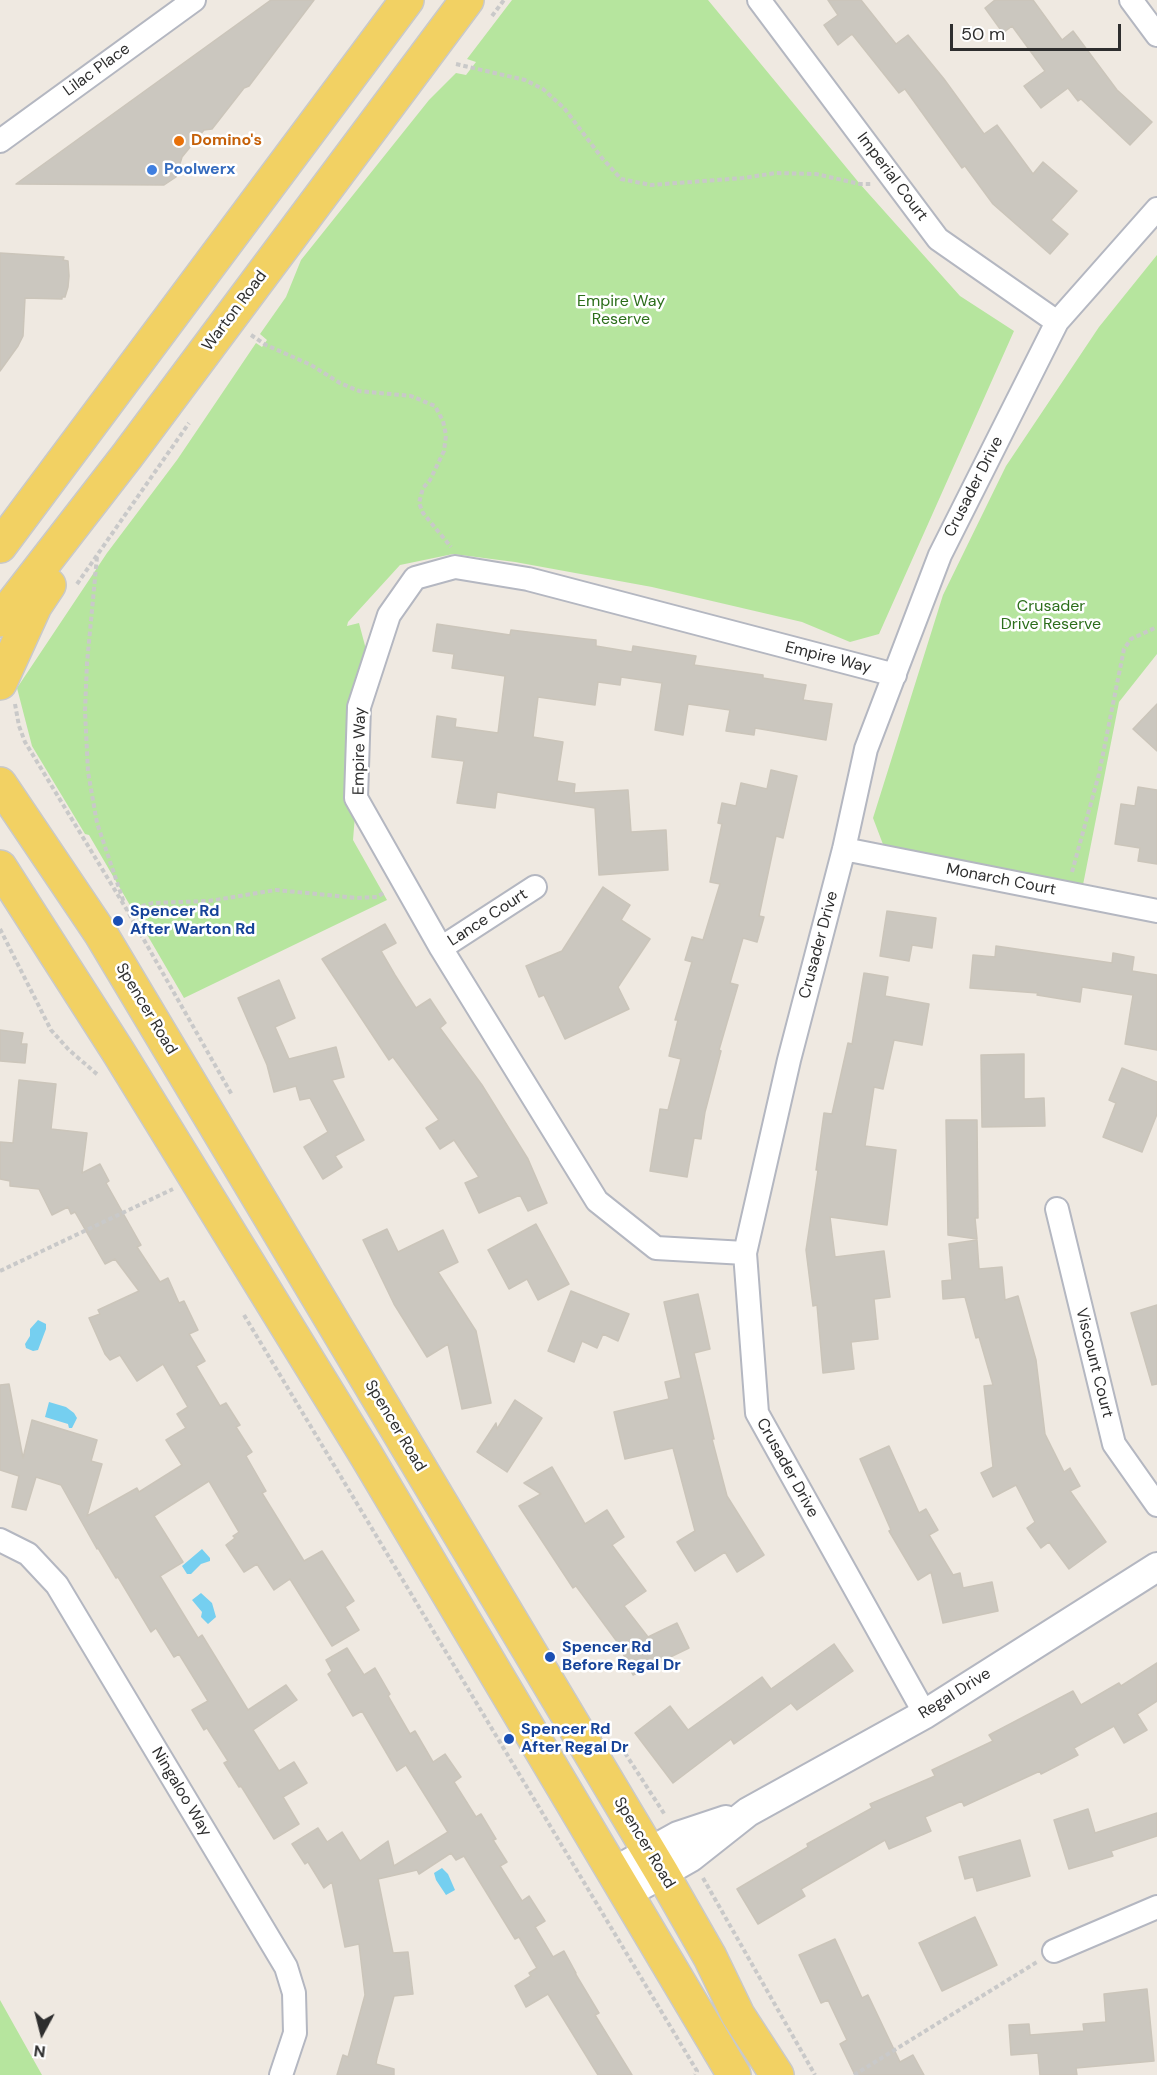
<!DOCTYPE html>
<style>
body{margin:0}
#map{position:relative;width:1157px;height:2075px;overflow:hidden;background:#efe9e1;font-family:"DM Sans",sans-serif}
canvas{display:block}
.north{position:absolute;left:12px;top:2003px;width:60px;height:60px;-webkit-text-stroke:4px #fff;paint-order:stroke;rotate:187deg;font-size:16px;font-weight:700;line-height:24px;text-align:center;color:#2e2e2e}
.north::after{content:'';display:block;margin:auto;width:21px;height:27px;background:#2e2e2e;clip-path:polygon(50% 0,100% 100%,50% 72%,0 100%)}
.scale{position:absolute;left:950px;top:24px;width:171px;height:27px;box-sizing:border-box;border:3px solid #2e2e2e;border-top:0;padding-left:8px;font-size:18px;line-height:21px;white-space:nowrap;color:#2e2e2e;-webkit-text-stroke:4px #fff;paint-order:stroke}
</style>
<div id="map">
<canvas width="1157" height="2075"></canvas>
<div class="north">N</div>
<div class="scale">50 m</div>
</div>
<script>
const ctx = document.querySelector('canvas').getContext('2d');
ctx.lineJoin = 'round';
function fillPath(path, color) { ctx.fillStyle = color; ctx.fill(path, 'evenodd'); }
const poly = rows => new Path2D(rows.map(r => 'M' + r).join(''));
function trace(path, color, width, dash) { ctx.strokeStyle = color; ctx.lineWidth = width; ctx.lineCap = dash ? 'butt' : 'round'; ctx.setLineDash(dash || []); ctx.stroke(path); }
function write(font, color, halo, rows, align = 'center') {
  ctx.font = font + ' "DM Sans",sans-serif'; ctx.lineWidth = 5; ctx.setLineDash([]); ctx.textBaseline = 'middle'; ctx.strokeStyle = halo; ctx.fillStyle = color; for (const [text, x, y, turn = 0] of rows) {
    ctx.save(); ctx.translate(x, y); ctx.rotate((+turn || 0) * Math.PI / 180); ctx.textAlign = isNaN(turn) ? turn : align; if (halo) ctx.strokeText(text, 0, 0); ctx.fillText(text, 0, 0); ctx.restore();
  }
}
fillPath(poly([
 [512,0,708,0,860,184,960,296,1014,331,879,634,850,642,802,622,652,587,515,562,453,554,400,565,348,622,347,626,359,623,368,657,353,840,387,900,184,998,89,835,85,834,32,746,17,688,107,553,177,460,256,343,262,347,267,340,260,334,286,297,301,260,429,100,456,73,466,75,476,62,467,59],
 [1157,255,1157,654,1119,702,1081,895,884,847,873,818,943,595,1006,466,1099,327],
 [0,2000,42,2075,0,2075]
]), '#b6e59e');
fillPath(poly([
 [38,1320,46,1324,46,1329,38,1350,33,1351,26,1348,25,1344,30,1336,30,1329],
 [49,1402,66,1407,74,1413,77,1418,72,1428,69,1428,68,1424,45,1417],
 [202,1549,210,1558,210,1561,201,1564,191,1574,187,1574,182,1566],
 [201,1593,212,1603,216,1617,208,1624,201,1617,202,1612,192,1600],
 [442,1868,448,1874,455,1890,446,1895,436,1880,434,1873]
]), '#75cff0');
const building = poly([
 [271,0,314,0,249,86,244,88,212,129,204,130,182,157,176,177,164,185,16,184,271,0],
 [828,0,861,0,896,44,908,35,944,79,984,134,997,125,1033,174,1043,162,1077,191,1051,220,1068,234,1050,254,993,204,965,166,962,168,905,89,899,93,852,34,838,45,824,25,838,15,828,0],
 [995,0,1033,0,1062,40,1073,31,1117,90,1152,122,1130,145,1081,99,1078,101,1068,88,1041,108,1024,86,1045,71,1012,26,1003,33,985,8,995,0],
 [0,253,64,257,63,260,68,261,69,276,68,287,65,297,62,297,62,299,25,298,23,336,18,346,0,371,0,253],
 [437,624,510,635,511,630,586,639,596,640,596,646,632,652,633,646,696,656,694,665,763,675,763,678,806,685,803,700,832,704,826,740,755,728,754,735,726,731,730,710,688,704,683,735,655,730,662,683,621,677,620,685,598,682,595,705,538,697,533,737,563,742,557,781,575,784,574,793,628,790,631,832,666,830,668,870,599,875,595,808,497,792,495,808,457,803,464,761,432,757,437,716,456,719,455,727,498,733,505,676,452,668,454,654,433,651,437,624],
 [1157,704,1157,751,1133,729,1157,704],
 [771,770,797,776,783,838,776,836,759,916,764,917,757,942,743,938,730,983,738,985,719,1050,721,1051,705,1112,701,1139,694,1138,687,1177,650,1171,660,1109,668,1110,681,1059,669,1056,678,1020,675,1020,692,962,685,960,692,937,703,940,720,884,710,882,722,824,718,823,722,803,736,806,741,783,767,789,771,770],
 [1138,787,1157,790,1157,864,1138,861,1140,848,1115,844,1121,804,1135,806,1138,787],
 [603,887,630,905,621,920,650,939,618,987,629,1009,565,1039,544,995,539,997,526,966,562,951,603,887],
 [887,911,936,918,932,948,912,945,909,961,880,956,887,911],
 [385,924,396,943,381,951,395,975,416,1008,430,999,446,1023,440,1028,482,1085,528,1159,547,1203,528,1211,520,1195,479,1213,465,1183,479,1177,454,1140,440,1149,426,1128,439,1120,393,1057,389,1060,322,959,385,924],
 [996,946,1112,963,1113,953,1134,957,1132,971,1157,975,1157,1050,1125,1044,1133,995,1082,987,1080,1002,1037,995,1038,993,970,988,973,955,995,957,996,946],
 [864,973,888,977,885,996,929,1004,922,1045,894,1040,883,1089,874,1087,865,1146,896,1150,887,1225,830,1217,835,1257,884,1251,890,1297,874,1299,878,1339,851,1342,854,1369,823,1373,817,1305,813,1306,806,1250,818,1170,816,1170,824,1113,832,1114,848,1043,852,1044,864,973],
 [279,980,295,1018,275,1027,289,1059,336,1047,344,1077,332,1080,364,1140,335,1156,342,1167,323,1179,304,1147,328,1132,310,1098,300,1100,296,1086,274,1092,267,1065,238,998,279,980],
 [0,1030,23,1033,21,1044,27,1044,25,1063,0,1061,0,1030],
 [1024,1054,1024,1099,1044,1098,1045,1126,982,1127,981,1055,1024,1054],
 [1122,1068,1157,1082,1157,1114,1142,1152,1103,1137,1116,1103,1109,1100,1122,1068],
 [19,1080,56,1084,51,1129,87,1133,82,1173,100,1164,109,1181,106,1183,141,1245,137,1247,160,1282,168,1278,179,1303,184,1301,198,1330,189,1334,205,1361,196,1366,220,1406,226,1403,240,1425,236,1427,252,1452,246,1456,266,1491,262,1493,304,1561,322,1551,354,1601,345,1607,359,1630,332,1646,290,1579,274,1590,257,1564,244,1572,226,1545,235,1538,233,1536,239,1532,209,1481,154,1516,183,1562,160,1576,198,1638,202,1635,248,1710,286,1685,297,1700,253,1730,279,1771,294,1762,307,1783,283,1797,299,1824,274,1839,241,1786,239,1787,224,1763,228,1761,207,1728,204,1730,192,1710,208,1701,179,1654,174,1657,156,1628,151,1632,118,1577,116,1578,98,1548,97,1549,61,1485,36,1477,26,1510,12,1507,19,1476,0,1470,0,1385,9,1384,23,1458,32,1420,97,1440,91,1461,102,1464,87,1516,137,1488,139,1492,182,1465,166,1440,186,1428,177,1414,188,1407,163,1364,137,1381,120,1355,110,1360,105,1354,89,1318,100,1314,98,1310,139,1291,115,1259,105,1264,75,1212,71,1214,68,1207,52,1215,39,1189,10,1186,10,1181,0,1179,0,1142,13,1143,19,1080],
 [946,1120,977,1120,978,1218,975,1218,977,1239,948,1235,946,1120],
 [536,1224,569,1284,538,1300,527,1279,509,1289,488,1250,536,1224],
 [387,1229,398,1252,443,1230,458,1262,438,1272,476,1331,491,1403,462,1409,448,1344,427,1357,394,1304,363,1240,387,1229],
 [977,1240,979,1269,1002,1267,1005,1300,1018,1296,1036,1360,1045,1434,1064,1472,1070,1468,1080,1486,1070,1491,1106,1542,1069,1569,1049,1542,1041,1548,1027,1528,1035,1522,1016,1485,993,1497,981,1473,993,1467,984,1386,993,1385,979,1337,976,1338,965,1297,943,1299,942,1281,952,1280,949,1244,977,1240],
 [571,1291,629,1314,618,1341,603,1334,597,1348,582,1341,574,1362,548,1351,571,1291],
 [698,1294,710,1349,694,1353,714,1439,712,1439,727,1496,764,1555,737,1572,725,1552,695,1571,677,1542,695,1531,673,1448,625,1459,614,1412,669,1399,665,1382,681,1378,664,1302,698,1294],
 [1157,1305,1157,1384,1152,1385,1131,1313,1157,1305],
 [515,1400,542,1418,507,1472,477,1452,496,1423,497,1429,515,1400],
 [889,1446,919,1513,926,1509,938,1530,929,1535,953,1575,960,1573,963,1588,992,1582,998,1611,943,1623,931,1572,918,1580,889,1531,891,1530,860,1459,889,1446],
 [552,1467,585,1524,607,1510,624,1537,612,1545,646,1591,624,1606,648,1637,677,1623,689,1648,633,1675,618,1643,576,1586,573,1588,519,1506,541,1494,524,1483,552,1467],
 [834,1644,853,1671,797,1710,791,1703,734,1744,731,1739,673,1783,635,1733,670,1706,688,1730,762,1677,771,1689,834,1644],
 [347,1648,364,1675,375,1668,390,1694,388,1696,410,1734,415,1731,433,1762,445,1754,461,1777,454,1782,476,1817,481,1814,496,1839,493,1840,507,1862,500,1866,522,1901,529,1896,545,1921,535,1927,553,1957,564,1951,576,1973,575,1973,599,2013,595,2015,632,2075,598,2075,548,1994,526,2007,515,1986,531,1976,529,1973,537,1968,519,1937,515,1939,464,1856,456,1860,451,1853,419,1874,417,1870,378,1879,393,1953,408,1952,413,1994,394,1996,377,2058,376,2064,394,2069,394,2075,337,2075,343,2055,348,2057,365,1995,359,1944,345,1947,332,1882,324,1888,308,1862,305,1864,292,1844,318,1828,327,1842,342,1832,360,1861,388,1841,394,1866,448,1832,406,1765,397,1771,362,1711,353,1716,328,1674,332,1671,326,1660,347,1648],
 [1157,1663,1157,1701,1137,1714,1147,1730,1124,1743,1114,1726,1074,1748,1078,1755,1041,1774,1040,1771,964,1806,962,1801,925,1817,931,1831,889,1849,885,1840,801,1889,805,1896,758,1924,737,1889,808,1847,807,1844,872,1808,870,1804,935,1776,932,1770,993,1741,989,1735,1073,1691,1081,1705,1119,1683,1121,1686,1157,1663],
 [1088,1809,1095,1833,1157,1813,1157,1836,1111,1851,1113,1856,1069,1869,1054,1820,1088,1809],
 [1020,1840,1030,1876,977,1891,973,1877,965,1879,959,1857,1020,1840],
 [975,1917,997,1965,942,1991,919,1943,975,1917],
 [835,1939,862,1998,868,1995,900,2062,913,2055,924,2075,855,2075,840,2044,847,2040,828,2000,821,2003,799,1955,835,1939],
 [1147,1989,1154,2061,1076,2068,1077,2075,1040,2075,1038,2053,1011,2055,1009,2025,1029,2024,1030,2035,1084,2031,1083,2024,1106,2022,1104,1994,1147,1989]
]);
fillPath(building, '#cbc7bf');
trace(building, '#cbc5ba', 1.5);
const minor = poly([
 [759,0,938,239,1057,322],
 [1131,0,1157,35],
 [0,141,194,0],
 [844,849,1157,911],
 [441,948,535,887],
 [1057,1209,1114,1444,1157,1505],
 [745,1253,656,1248,597,1201,441,948,356,798,359,707,389,615,415,578,455,567,528,579,895,675],
 [0,1540,28,1554,57,1585,286,1967,294,1993,295,2033,281,2075],
 [925,1714,757,1413,745,1253,789,1060,844,849,866,749,940,555,1057,322,1157,209],
 [1054,1951,1157,1907]
]);
const tertiary = poly([
 [613,1872,678,1836,726,1820],
 [626,1894,691,1857,748,1812,925,1714,1157,1567]
]);
const primary = poly([
 [0,546,407,0],
 [0,620,127,456,467,0],
 [0,683,35,606,49,585],
 [0,784,101,934,662,1873,710,1957,738,2015,777,2075],
 [0,867,119,1053,366,1455,734,2075]
]);
trace(minor, '#b4b7c1', 26);
trace(tertiary, '#b4b7c1', 32);
trace(primary, '#c9c9c9', 36);
trace(poly([
 [492,16,504,0],
 [456,64,525,80,543,89,564,108,602,158,621,179,651,185,743,178,776,173,816,174,860,184,871,184],
 [251,335,266,345,311,365,340,383,359,391,411,396,435,406,443,421,446,435,444,451,430,480,423,488,419,503,423,513,451,547],
 [97,557,87,663,85,711,88,772,97,823,124,903],
 [77,584,189,423],
 [15,704,19,726,25,742,127,910,232,1095],
 [1072,872,1099,774,1124,649,1131,639,1157,627],
 [127,910,153,903,209,901,276,890,357,898,377,897,385,892],
 [0,929,51,1030,69,1050,98,1075],
 [0,1271,173,1189],
 [244,1315,697,2071,695,2075],
 [625,1753,665,1815],
 [703,1878,815,2075],
 [854,2075,1037,1962]
]), '#c9c9c9', 4, [4.5, 3]);
trace(minor, '#fff', 22);
trace(tertiary, '#fff', 28);
trace(primary, '#f2d163', 33);
for (const [x, y, r, color] of [
 [179,141,6,"#e8710a"],
 [152,170,6,"#3f7fe0"],
 [118,921,6,"#1a4fb4"],
 [550,1657,6,"#1a4fb4"],
 [509,1739,6,"#1a4fb4"]
]) { const dot = new Path2D(); dot.arc(x, y, r, 0, 2 * Math.PI); ctx.fillStyle = color; ctx.fill(dot); trace(dot, '#fff', 2); }
write('16px', '#2e2e2e', '#fff', [
 ["Lilac Place",97,70,-36],
 ["Imperial Court",892,177,53],
 ["Warton Road",235,311,-53],
 ["Crusader Drive",974,487,-63],
 ["Empire Way",828,658,14],
 ["Empire Way",360,751,-89],
 ["Monarch Court",1001,880,11],
 ["Lance Court",488,918,-33],
 ["Crusader Drive",819,945,-75],
 ["Spencer Road",146,1009,59],
 ["Viscount Court",1094,1363,76],
 ["Spencer Road",395,1426,59],
 ["Crusader Drive",787,1468,61],
 ["Regal Drive",955,1694,-32],
 ["Ningaloo Way",181,1792,59],
 ["Spencer Road",644,1843,59]
]);
write('bold 16px', '#c56008', '#fff', [
 ["Domino's",191,141]
], 'left');
write('bold 16px', '#366cbe', '#fff', [
 ["Poolwerx",164,170]
], 'left');
write('16px', '#2c6e1b', '#fff', [
 ["Empire Way",621,302],
 ["Reserve",621,320],
 ["Crusader",1051,607],
 ["Drive Reserve",1051,625]
]);
write('bold 16px', '#164399', '#fff', [
 ["Spencer Rd",130,912],
 ["After Warton Rd",130,930],
 ["Spencer Rd",562,1648],
 ["Before Regal Dr",562,1666],
 ["Spencer Rd",521,1730],
 ["After Regal Dr",521,1748]
], 'left');
</script>
